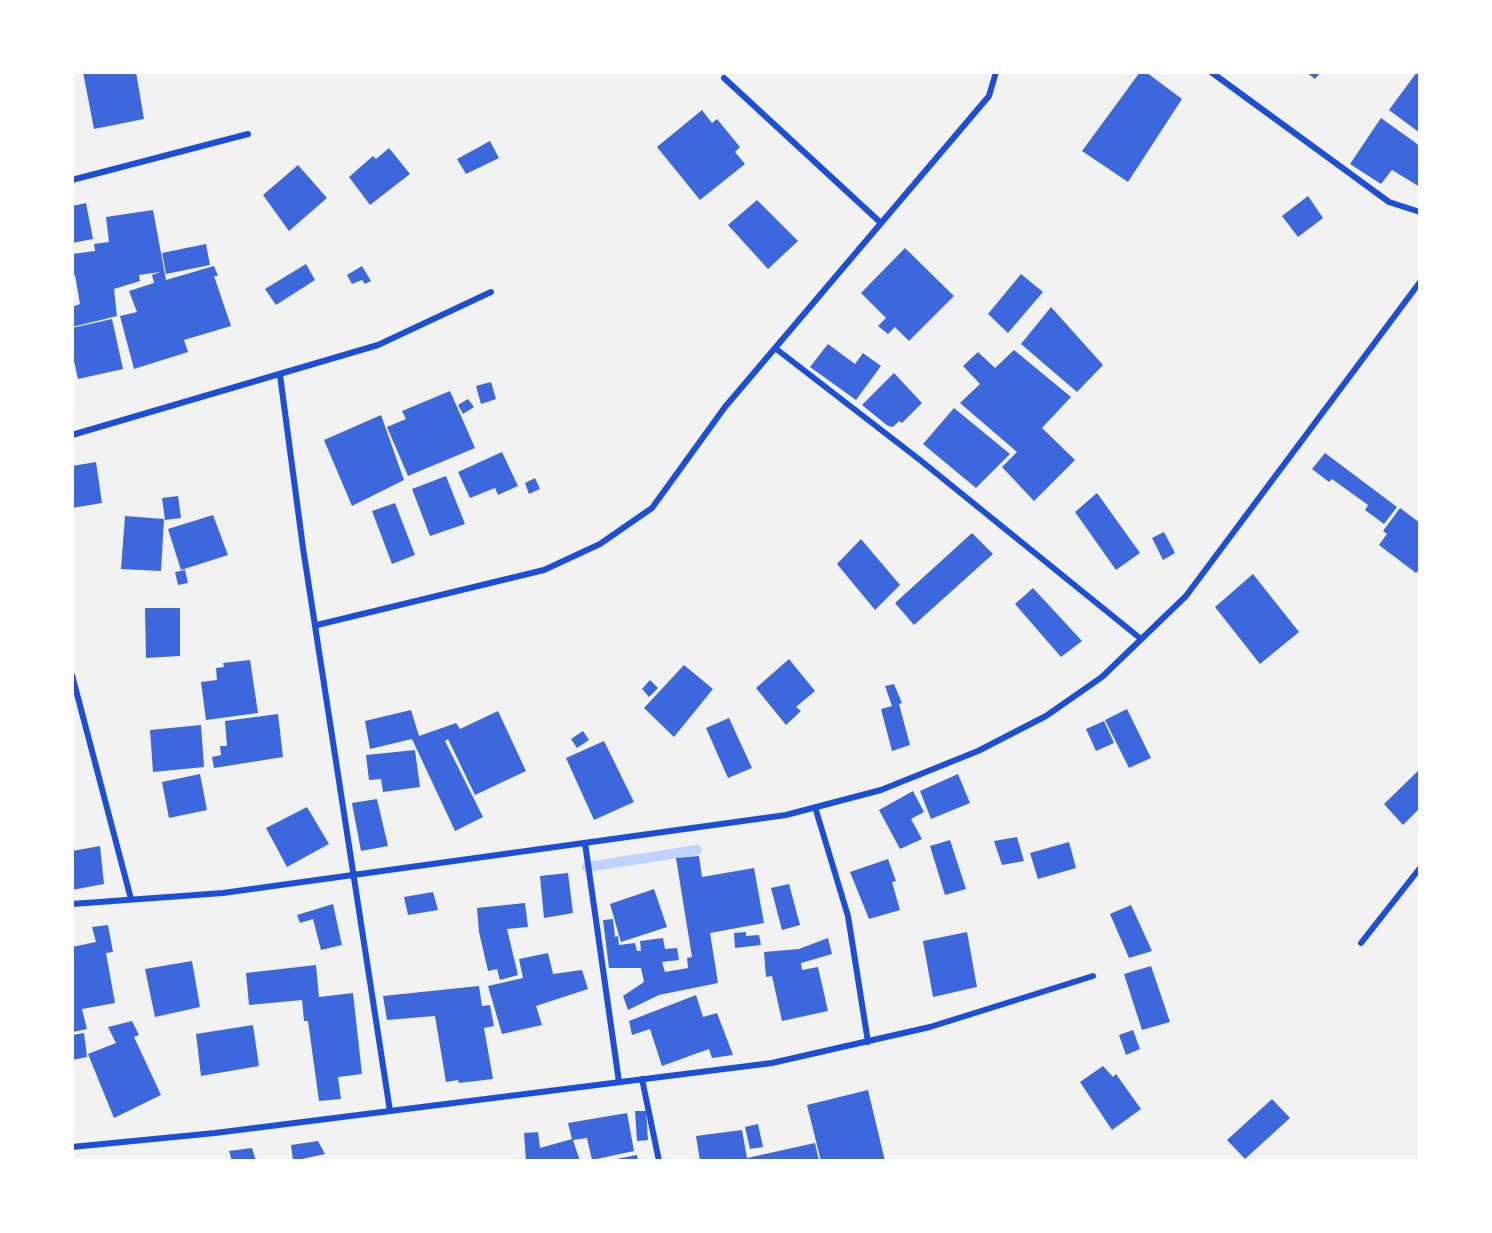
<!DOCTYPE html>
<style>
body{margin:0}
#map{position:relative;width:1492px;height:1233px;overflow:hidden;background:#f2f2f2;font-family:Georgia,serif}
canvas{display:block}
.frame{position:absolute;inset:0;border:74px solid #fff;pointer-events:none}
</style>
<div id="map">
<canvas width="1492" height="1233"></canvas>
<div class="frame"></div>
</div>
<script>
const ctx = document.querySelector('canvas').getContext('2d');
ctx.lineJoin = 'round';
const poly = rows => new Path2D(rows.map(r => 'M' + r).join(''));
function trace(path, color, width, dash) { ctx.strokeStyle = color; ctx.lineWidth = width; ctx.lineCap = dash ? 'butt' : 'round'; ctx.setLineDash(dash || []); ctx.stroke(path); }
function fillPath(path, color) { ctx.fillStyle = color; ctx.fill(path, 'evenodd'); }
trace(poly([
 [587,867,697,850]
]), '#bfd3fe', 10);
fillPath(poly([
 [83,72,136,72,144,119,94,129],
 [1140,72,1146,72,1182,99,1128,182,1082,151],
 [1306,72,1321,72,1315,79],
 [1417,72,1420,72,1420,133,1389,110],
 [702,110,712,123,717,119,740,147,735,152,745,164,700,200,657,147],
 [1381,118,1420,146,1420,187,1392,170,1381,184,1350,164],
 [490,141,499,158,466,174,457,159],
 [389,148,410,174,370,205,349,177,373,156,376,159],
 [298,165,327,198,289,231,263,195],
 [1308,196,1323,218,1298,237,1282,216],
 [757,200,798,241,768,269,728,225],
 [86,203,93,239,72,243,72,206],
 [153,210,166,280,214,266,218,276,214,276,231,326,184,340,188,352,134,369,120,316,137,312,129,291,154,283,152,275,160,272,139,275,140,281,114,289,117,316,72,327,72,307,80,304,75,275,72,276,72,254,95,251,94,244,109,242,106,217],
 [206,244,210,265,166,274,162,253],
 [905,248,954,296,909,341,895,327,888,334,878,326,886,318,861,293],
 [306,264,315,280,276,305,265,289],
 [362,266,371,281,365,284,362,280,352,284,347,275],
 [1021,274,1043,292,1008,333,988,314],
 [1051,307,1103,365,1077,392,1021,344],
 [112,319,123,369,78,379,72,352,72,328],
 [828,344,855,364,863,353,881,366,856,400,810,367],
 [1014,350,1071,397,1042,428,1075,460,1034,501,1002,467,1017,452,960,403,980,384,963,366,978,352,995,368],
 [894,373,922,403,902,423,899,421,893,427,888,426,862,405],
 [491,382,496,399,481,404,476,386],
 [450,391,475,448,408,476,387,427,406,419,402,411],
 [468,399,474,407,463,414,458,405],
 [954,408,1010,454,976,488,923,444],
 [381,415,404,480,352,506,324,440],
 [502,452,518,486,498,495,495,488,470,498,458,472],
 [1325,453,1397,507,1384,524,1365,510,1368,505,1332,479,1329,482,1312,469],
 [96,462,102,503,72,508,72,466],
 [446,476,465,524,430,536,412,489],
 [535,478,540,489,529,494,525,483],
 [1097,493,1140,553,1116,570,1075,512],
 [178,496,181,518,165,520,162,498],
 [395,503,415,555,392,564,372,511],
 [1400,508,1420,523,1420,569,1416,573,1379,545,1387,534,1383,531],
 [213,515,228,555,181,570,168,529],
 [125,516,164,519,161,571,121,569],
 [1164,532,1175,553,1163,560,1152,538],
 [972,533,993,554,914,625,895,603],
 [861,539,900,585,875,610,837,564],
 [185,570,188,583,178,585,175,572],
 [1253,574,1299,632,1260,664,1215,607],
 [1033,588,1082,641,1061,657,1015,604],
 [145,608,180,608,180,656,146,658],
 [789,659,815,691,796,707,801,711,786,725,756,688],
 [250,660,258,713,206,720,201,682,217,680,216,668,224,667,223,663],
 [684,665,713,689,674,737,644,708],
 [650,680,658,688,649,697,642,689],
 [894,684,902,703,899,704,910,745,892,751,881,709,892,706,885,686],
 [1127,709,1151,758,1129,768,1105,720],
 [411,710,419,736,456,723,460,729,498,711,526,771,475,795,448,739,445,741,483,817,455,831,412,739,370,749,365,721],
 [278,714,283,757,214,768,212,757,221,755,220,746,227,746,225,721],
 [729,718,752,768,728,778,706,728],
 [1104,721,1114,743,1096,751,1086,729],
 [201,725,204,767,153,772,150,730],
 [583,731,589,740,577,748,571,739],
 [604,741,634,802,594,820,566,758],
 [415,750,420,787,383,792,381,779,369,780,366,755],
 [1420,769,1420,808,1403,825,1384,804],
 [200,774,207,810,169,818,162,782],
 [958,774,970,803,931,819,920,791],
 [913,791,924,812,911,819,922,839,900,849,879,810],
 [377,799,388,846,361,851,352,803],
 [307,807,329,844,287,867,266,828],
 [1017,837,1024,861,1002,865,994,841],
 [950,840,966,889,945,895,930,846],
 [1069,842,1076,868,1038,879,1030,853],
 [100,846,104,884,72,890,72,851],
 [699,856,702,877,754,868,764,923,710,933,718,983,659,995,628,1010,623,996,644,982,641,968,609,968,603,920,613,919,615,937,618,936,619,945,635,943,637,951,641,951,640,941,663,938,665,949,677,948,679,960,662,962,665,972,688,968,687,958,692,957,676,858],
 [888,859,896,881,892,882,900,910,869,919,850,872],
 [568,873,573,913,544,918,540,876],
 [789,884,800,925,782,930,771,888],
 [654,889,667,927,621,942,610,904],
 [433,892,438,910,408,915,404,897],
 [525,903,528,927,507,929,518,975,500,980,497,969,488,971,479,932,477,908],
 [333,904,342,945,321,950,313,919,300,923,297,915],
 [1131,905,1152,951,1129,958,1110,914],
 [108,925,113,952,106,953,115,1003,82,1009,87,1029,73,1032,72,947,96,942,92,927],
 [746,932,746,936,759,935,761,945,735,948,734,933],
 [967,932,977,987,933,997,923,941],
 [828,938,832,954,801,963,802,970,818,967,828,1011,782,1021,772,976,766,977,764,952,799,949],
 [548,953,553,974,582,970,588,989,536,1006,542,1025,502,1034,488,986,523,978,519,959],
 [192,961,200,1007,155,1017,145,969],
 [316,965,319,997,353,993,362,1074,338,1077,341,1099,319,1101,308,1021,304,1021,302,1000,249,1005,246,973],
 [1151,966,1170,1022,1142,1030,1124,974],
 [479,986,482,1006,490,1005,494,1026,484,1028,493,1079,459,1083,458,1080,446,1082,435,1016,387,1020,383,996],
 [696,995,703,1017,717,1013,733,1055,712,1058,709,1049,662,1066,650,1029,632,1035,629,1021],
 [132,1021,139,1035,134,1037,161,1095,114,1118,88,1054,116,1043,108,1027],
 [253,1025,259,1066,201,1076,196,1034],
 [1133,1030,1140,1049,1126,1055,1119,1035],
 [84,1033,87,1057,72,1060,72,1035],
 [1103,1066,1113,1077,1116,1074,1141,1109,1112,1130,1080,1082],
 [868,1090,885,1161,821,1161,807,1105],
 [1272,1099,1290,1118,1245,1159,1227,1140],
 [635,1111,646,1111,648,1140,637,1141],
 [627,1113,634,1151,592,1160,587,1138,573,1140,580,1161,526,1161,524,1133,538,1132,540,1148,572,1139,568,1123],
 [758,1124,763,1147,750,1149,745,1127],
 [742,1130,747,1158,815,1143,819,1161,700,1161,696,1136],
 [318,1141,325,1154,293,1161,291,1145],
 [252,1148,256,1161,232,1161,229,1151],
 [637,1155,638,1161,611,1161,611,1160]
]), '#3d67dc');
trace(poly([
 [1211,72,1389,202,1420,212],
 [724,78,881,223],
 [72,180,248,134],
 [775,348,920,460,1141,639],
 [280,375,303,548,390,1111],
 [72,435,378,345,491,292],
 [317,625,544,570,600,544,652,508,725,407,989,96,996,72],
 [72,675,131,899],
 [815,807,848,916,868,1042],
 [585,843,619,1082],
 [72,904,223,893,786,815,881,790,978,751,1046,716,1102,677,1186,596,1420,282],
 [1361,943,1420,868],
 [642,1079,659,1161],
 [72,1147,215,1133,772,1063,930,1027,1093,976]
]), '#1d4ed8', 6);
</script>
